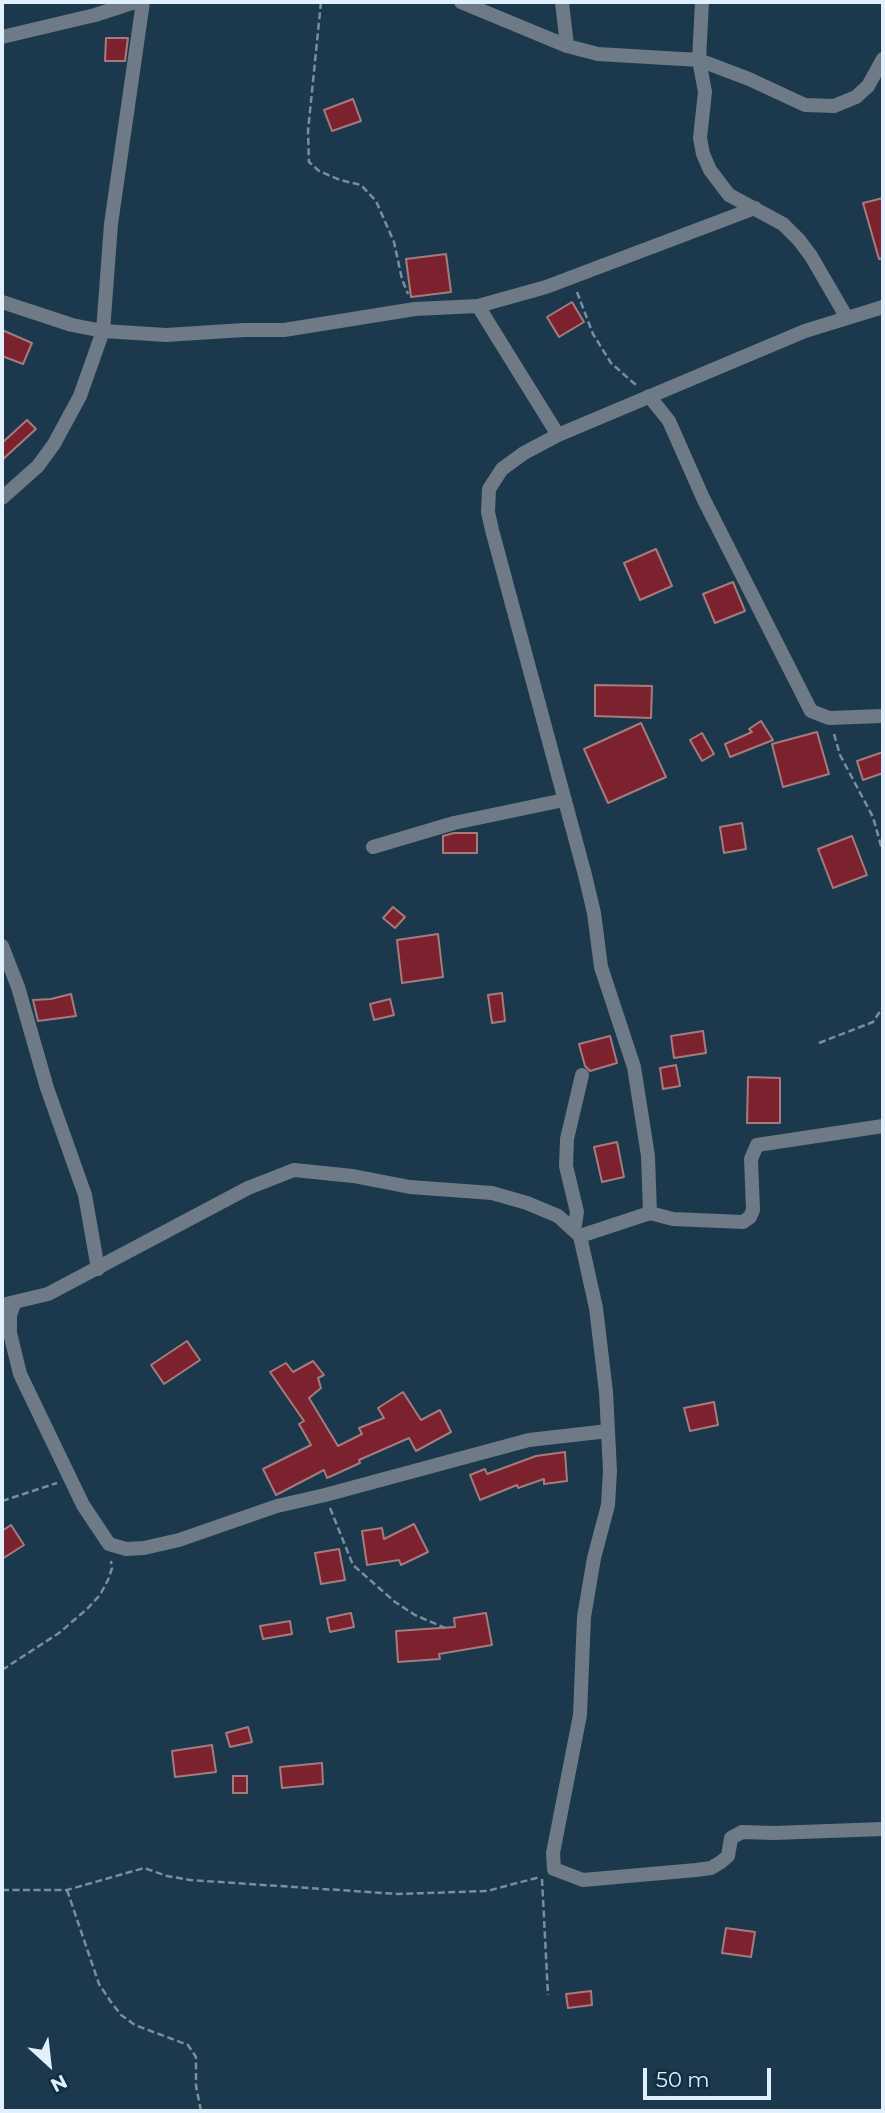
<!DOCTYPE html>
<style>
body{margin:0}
#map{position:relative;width:885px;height:2113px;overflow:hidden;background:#1c384c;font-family:Montserrat,sans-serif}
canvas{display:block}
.frame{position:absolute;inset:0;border:4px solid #e0f0fd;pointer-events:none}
.north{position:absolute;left:14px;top:2029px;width:70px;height:70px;-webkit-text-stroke:5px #122e41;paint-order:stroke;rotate:153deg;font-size:19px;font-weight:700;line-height:28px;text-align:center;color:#e0f0fd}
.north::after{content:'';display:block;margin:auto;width:24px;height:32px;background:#e0f0fd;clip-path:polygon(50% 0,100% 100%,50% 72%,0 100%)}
.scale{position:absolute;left:643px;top:2068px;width:128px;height:32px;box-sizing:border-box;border:4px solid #e0f0fd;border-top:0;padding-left:9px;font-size:21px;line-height:24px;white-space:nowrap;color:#e0f0fd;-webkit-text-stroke:5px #122e41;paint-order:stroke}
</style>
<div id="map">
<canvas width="885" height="2113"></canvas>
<div class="frame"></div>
<div class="north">N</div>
<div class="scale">50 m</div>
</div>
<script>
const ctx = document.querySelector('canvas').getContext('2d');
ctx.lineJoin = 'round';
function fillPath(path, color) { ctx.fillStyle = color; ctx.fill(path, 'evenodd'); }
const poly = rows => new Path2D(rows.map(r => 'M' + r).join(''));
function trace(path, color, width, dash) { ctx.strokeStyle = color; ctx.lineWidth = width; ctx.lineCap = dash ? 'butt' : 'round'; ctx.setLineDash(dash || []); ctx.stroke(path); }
const building = poly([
 [106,38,128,38,125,61,105,61,106,38],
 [353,99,361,121,332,131,324,110,353,99],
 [883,198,883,258,879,259,863,203,883,198],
 [446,254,451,292,411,297,406,259,446,254],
 [572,302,584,322,559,337,547,317,572,302],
 [2,330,32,343,23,364,2,356,2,330],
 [27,420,36,429,2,460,2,443,27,420],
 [656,549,672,586,640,600,624,563,656,549],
 [733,582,745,611,715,623,703,594,733,582],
 [595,685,652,686,651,718,595,716,595,685],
 [761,721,773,740,730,757,725,744,752,732,749,729,761,721],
 [641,723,666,777,608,803,584,749,641,723],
 [817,732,829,774,783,787,772,744,817,732],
 [702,733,714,754,702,761,690,740,702,733],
 [883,752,883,773,863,780,857,761,883,752],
 [742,823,746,849,724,853,720,827,742,823],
 [454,833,477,833,477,853,443,853,443,836,454,833],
 [852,836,867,875,833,888,818,849,852,836],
 [393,907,405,917,395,928,383,918,393,907],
 [438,934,443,977,402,983,397,940,438,934],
 [502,993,505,1021,492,1023,488,995,502,993],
 [71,994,76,1016,38,1021,33,1000,51,999,71,994],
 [390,999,394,1015,374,1020,370,1004,390,999],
 [703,1031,706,1053,674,1058,671,1036,703,1031],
 [610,1036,617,1063,590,1071,585,1066,579,1044,610,1036],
 [676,1065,680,1086,663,1089,660,1068,676,1065],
 [748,1077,780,1078,780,1123,747,1123,748,1077],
 [617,1142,624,1177,602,1182,594,1147,617,1142],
 [187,1341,200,1360,164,1384,151,1365,187,1341],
 [313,1361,324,1375,318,1378,321,1388,309,1398,338,1446,362,1434,359,1428,384,1418,378,1408,403,1392,421,1420,440,1410,451,1432,416,1451,409,1438,359,1460,360,1463,327,1478,324,1470,276,1495,263,1469,311,1445,299,1424,304,1421,270,1372,286,1363,293,1372,313,1361],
 [714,1402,718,1425,690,1431,684,1408,714,1402],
 [565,1452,567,1481,544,1484,544,1479,518,1488,517,1485,480,1500,470,1475,485,1469,487,1474,536,1456,565,1452],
 [414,1524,428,1552,401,1565,399,1560,367,1565,362,1531,382,1528,384,1539,414,1524],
 [11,1525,24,1545,2,1559,2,1531,11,1525],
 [339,1549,345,1580,321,1584,315,1553,339,1549],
 [351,1613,354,1627,330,1632,327,1618,351,1613],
 [486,1613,492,1645,439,1654,440,1659,398,1662,396,1631,455,1627,454,1618,486,1613],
 [290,1621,292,1634,263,1639,260,1626,290,1621],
 [248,1727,252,1742,230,1747,226,1733,248,1727],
 [212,1745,216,1772,175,1777,172,1751,212,1745],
 [322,1763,323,1784,282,1788,280,1767,322,1763],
 [233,1776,247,1776,247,1793,233,1793,233,1776],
 [726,1928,755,1932,751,1957,722,1953,726,1928],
 [591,1991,592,2005,568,2008,566,1994,591,1991]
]);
fillPath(building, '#7c222e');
trace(building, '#a47c7d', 2);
trace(poly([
 [321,2,308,131,309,162,319,171,340,180,361,185,376,201,394,242,402,279,408,294],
 [577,292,593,334,611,363,636,385],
 [834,734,840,755,873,817,883,853],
 [819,1043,873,1022,883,1007],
 [2,1501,57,1483],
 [330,1508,353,1565,395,1602,415,1615,445,1628],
 [2,1670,59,1633,87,1609,100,1595,108,1580,112,1568,111,1561],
 [542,1879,548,1995],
 [2,1890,67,1890,144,1868,167,1876,190,1880,398,1894,487,1891,540,1877],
 [67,1890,99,1984,111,2002,121,2015,135,2025,188,2045,196,2057,196,2086,201,2111]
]), '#788e9f', 2.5, [7, 3.5]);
trace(poly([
 [461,2,567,46,598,54,699,60,749,79,805,105,834,106,856,97,868,86,883,59],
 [562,2,567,46],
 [702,2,699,60,705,92,700,138,703,154,710,170,729,195,783,224,799,240,811,256,847,318],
 [2,37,95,15,135,2],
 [2,302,72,325,103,331,166,335,244,330,284,330,415,309,478,306,546,287,755,208],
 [478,306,558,435],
 [649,396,669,421,703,498,811,711,829,718,883,716],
 [2,498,38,466,54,444,80,396,103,331,111,224,143,2],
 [373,847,454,823,564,800],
 [2,946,18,987,47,1088,85,1195,98,1269],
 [650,1213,648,1156,634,1067,601,967,594,913,585,875,492,530,488,512,489,489,502,469,524,453,558,435,805,331,883,307],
 [574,1231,577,1212,566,1166,567,1139,582,1075],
 [580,1236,596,1308,606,1392,610,1471,608,1505,594,1558,584,1617,580,1715,553,1853,554,1869,583,1880,696,1870,711,1868,721,1862,728,1856,731,1838,742,1832,774,1833,883,1829],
 [14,1304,10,1315,10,1333,20,1374,83,1505,109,1544,126,1549,144,1548,179,1540,277,1506,325,1495,529,1440,608,1431],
 [2,1305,48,1294,248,1188,294,1170,353,1176,410,1187,492,1193,527,1203,558,1216,580,1236,650,1213,673,1219,743,1222,750,1217,753,1210,751,1159,757,1145,883,1126]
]), '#6e7a85', 14);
</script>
